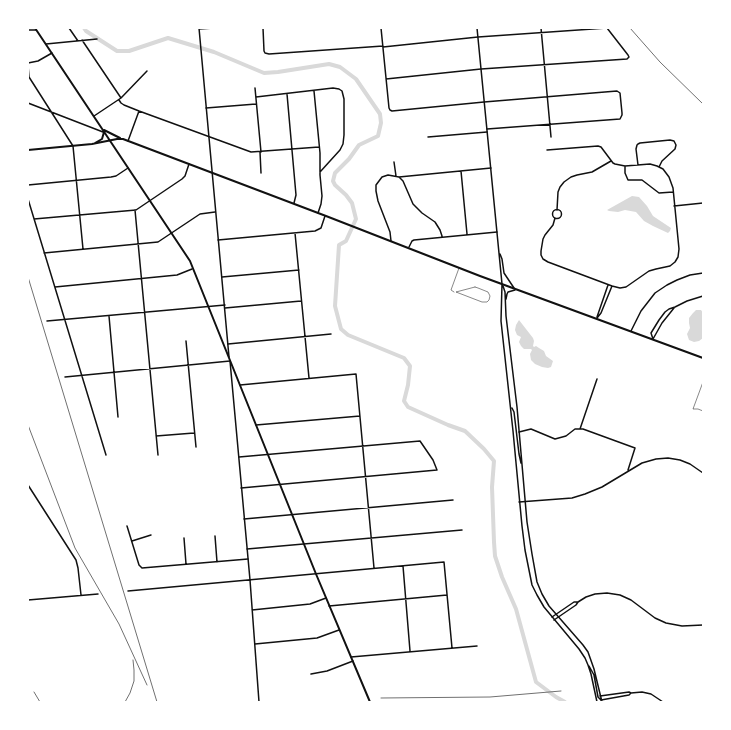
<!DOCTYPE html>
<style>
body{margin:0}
#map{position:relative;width:731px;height:730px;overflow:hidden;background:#fff;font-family:Signika,sans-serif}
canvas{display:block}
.frame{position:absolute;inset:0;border:29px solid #fff;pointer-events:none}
</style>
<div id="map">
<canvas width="731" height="730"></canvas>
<div class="frame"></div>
</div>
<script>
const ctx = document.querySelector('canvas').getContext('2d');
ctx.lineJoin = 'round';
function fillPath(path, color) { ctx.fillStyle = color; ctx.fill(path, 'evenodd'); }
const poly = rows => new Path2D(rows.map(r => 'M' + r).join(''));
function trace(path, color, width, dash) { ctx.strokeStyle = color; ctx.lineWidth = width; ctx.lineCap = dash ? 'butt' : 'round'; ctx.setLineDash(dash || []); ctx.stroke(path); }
fillPath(poly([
 [632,196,639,197,647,206,653,216,671,228,670,231,668,233,653,226,644,221,636,212,625,210,618,212,609,211,607,210],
 [696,310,701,310,703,313,703,338,699,341,694,342,689,340,687,334,690,328,689,323,689,318,693,313],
 [519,320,533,338,534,341,533,346,534,347,536,346,539,348,544,351,546,356,553,361,551,367,548,368,542,367,535,364,531,360,530,354,532,350,531,349,524,349,521,346,519,342,521,337,517,335,515,330,516,325]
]), '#d9d9d9');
trace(poly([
 [84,28,86,31,117,51,129,51,168,38,214,52,264,73,278,72,329,64,340,67,356,79,380,114,381,123,378,136,359,145,349,159,335,173,333,181,335,185,346,195,352,203,356,219,346,241,339,245,335,306,341,329,348,335,404,358,410,366,408,385,404,401,408,407,448,425,465,431,484,449,494,461,492,487,494,542,495,556,502,577,516,609,536,682,556,697,565,702]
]), '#d9d9d9', 4);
trace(poly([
 [475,287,478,288,488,292,490,296,489,300,487,302,482,302,456,292,475,287],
 [454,292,451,290,459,268],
 [703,382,693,409,698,409,703,411]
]), '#111', 0.5);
trace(poly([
 [69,28,78,41],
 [263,28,264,51,265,53,269,54,383,46],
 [381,28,389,108,390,110,392,111,484,102,617,91,620,93,622,113,622,115,620,119,487,129],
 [541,28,551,137],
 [28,30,36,30],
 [82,40,121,98],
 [46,44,97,39],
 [383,47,478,37,607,28],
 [28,63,38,61,52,53],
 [28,65,29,77,73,146,83,249],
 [386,79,481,69,627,59,629,57,628,55,607,28],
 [255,88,261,152],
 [314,91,320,153,320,175,322,196,321,204,318,213],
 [287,94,296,195,294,203],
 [256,97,333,88,339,89,342,91,344,99,344,135,343,144,340,150,320,172],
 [119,100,121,103,124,105,139,111,251,152,319,147],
 [28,103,103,132],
 [206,108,256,104],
 [94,116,121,98,147,71],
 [428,137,487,132],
 [128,141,139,111],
 [547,150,598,146,601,147,613,163,615,164,625,166,650,164,657,166,663,169,669,177,673,188,679,249,678,257,675,262,670,266,656,269,649,271,626,287,620,288,612,286,548,262,543,259,541,255,541,251,543,239,545,235,553,225,555,218],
 [260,152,261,173],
 [394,162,396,176],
 [638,165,636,149,637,145,638,144,640,143,670,140,674,141,676,145,675,149,662,161,659,167],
 [625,166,625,173,628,180,642,180,659,193,673,192],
 [461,171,467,234],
 [399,177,403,181,413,204,422,213,435,222,440,230,442,236],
 [28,185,111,177,116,176,128,168],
 [28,199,106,455],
 [674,206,703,203],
 '552.5 214a4.5 4.5 0 1 1 9 0a4.5 4.5 0 1 1-9 0Z',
 [135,210,158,455],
 [557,210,558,192,560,187,564,182,571,177,577,175,592,172,611,161],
 [34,219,136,210,182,179,185,176,189,164],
 [295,233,309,378],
 [218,240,315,231,321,228,325,216],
 [391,241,390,232,378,201,376,191,376,185,382,177,388,175,399,177,491,168],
 [409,247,412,241,414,240,497,232],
 [44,253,158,242,200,214,215,212],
 [222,277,299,270],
 [55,287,177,275,192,269],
 [225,308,301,301],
 [109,316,118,417],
 [597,317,608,285],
 [597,318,601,313,612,286],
 [47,321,225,305],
 [631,331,641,311,655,293,667,285,677,280,690,275,703,273],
 [653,339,651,333,659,320,665,312,669,309,675,307,687,301,703,296],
 [653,339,662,323,674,308],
 [186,341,196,447],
 [228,344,331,334],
 [65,377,230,361],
 [240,385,356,374,374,568],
 [256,425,360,416],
 [580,429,597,379],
 [519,432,531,429,555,439,566,436,575,429,583,429,635,448,628,470],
 [156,436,194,433],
 [239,457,420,441,433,460,437,470,241,488],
 [28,485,76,560,78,568,81,595],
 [519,502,572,498,585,494,602,487,642,463,656,459,668,458,680,460,690,464,703,473],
 [244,519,453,500],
 [127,526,139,565,142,568,248,559],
 [215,536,217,562],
 [184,538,186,564],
 [132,541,151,535],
 [247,549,462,530],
 [403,566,410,651],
 [250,580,259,702],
 [128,591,444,562,452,648],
 [28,600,98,594],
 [329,606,447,595],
 [252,610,310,604,326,598],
 [552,617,574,602,578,602,586,597,595,594,607,593,620,595,631,600,655,618,666,623,682,626,703,625],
 [554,620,576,605,578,602],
 [255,644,317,638,339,630],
 [351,657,477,646],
 [311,674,327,671,353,661],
 [600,696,629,692,631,693],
 [601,700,629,695,631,693,642,692,651,694,663,702],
 [688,702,696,702]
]), '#111', 1.5);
trace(poly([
 [199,28,229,357],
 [477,28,502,284,501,321,513,431,522,526,525,550,532,585,537,595,544,607,579,649,585,658,588,665,591,674,597,702],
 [199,29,214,28],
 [500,254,502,259,504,273,514,288],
 [503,286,505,292,506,316,517,407,527,522,532,554,537,582,542,594,549,606,583,645,588,652,594,669,602,702],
 [506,299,507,294,508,292,515,290],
 [230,361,250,580],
 [512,408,514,412,519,454,521,463],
 [589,666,594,675,598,697,601,700]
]), '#111', 1.5);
trace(poly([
 [35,28,190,261,316,574,370,702],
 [104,130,120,138],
 [95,143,102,139,104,132],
 [28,150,92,144,117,139,123,139,326,216,480,276,703,358]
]), '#111', 2);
trace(poly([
 [630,28,660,62,703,104],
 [28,277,157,702],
 [28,425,75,548,119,624,147,685],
 [34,692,40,702],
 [381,698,490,697,561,691],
 [125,702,130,693,134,681,134,670,133,660]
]), '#707070', 1);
</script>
